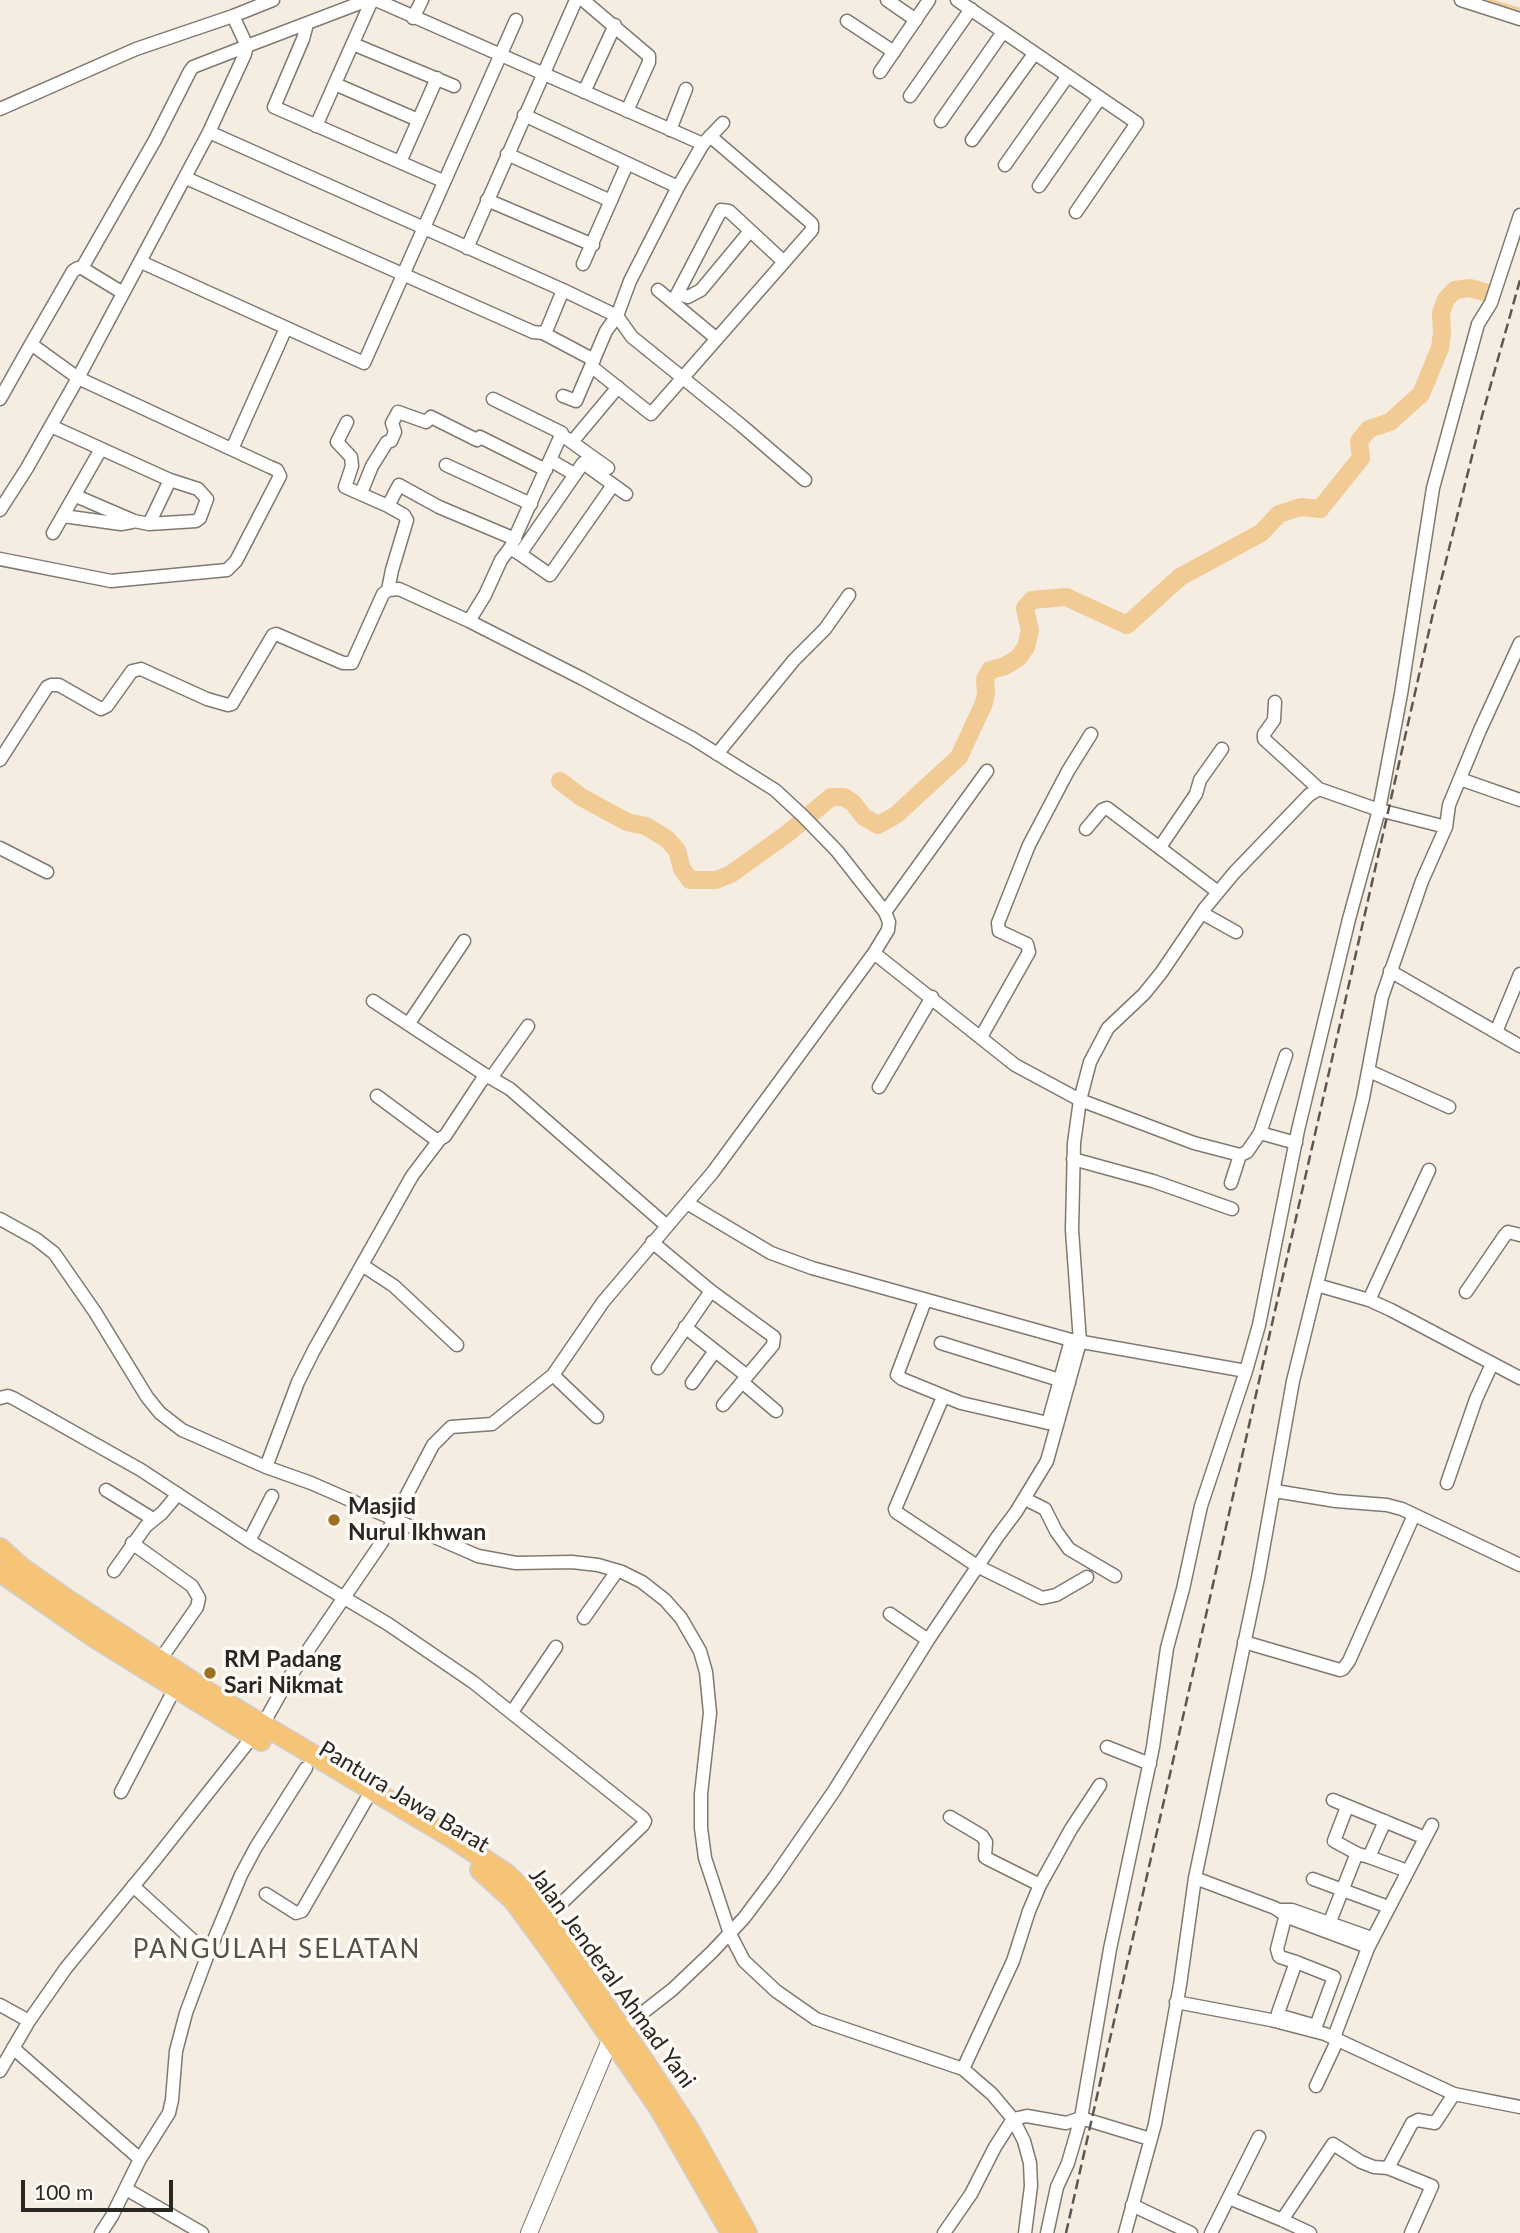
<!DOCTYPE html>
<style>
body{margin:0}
#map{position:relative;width:1520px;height:2233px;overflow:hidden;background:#f5ede2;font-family:Lato,sans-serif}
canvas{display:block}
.scale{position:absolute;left:21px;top:2180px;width:152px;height:32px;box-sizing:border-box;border:4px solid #2a2723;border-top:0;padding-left:9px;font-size:21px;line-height:24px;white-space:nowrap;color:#2a2723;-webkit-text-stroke:5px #fefbf6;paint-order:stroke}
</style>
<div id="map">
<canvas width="1520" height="2233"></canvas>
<div class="scale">100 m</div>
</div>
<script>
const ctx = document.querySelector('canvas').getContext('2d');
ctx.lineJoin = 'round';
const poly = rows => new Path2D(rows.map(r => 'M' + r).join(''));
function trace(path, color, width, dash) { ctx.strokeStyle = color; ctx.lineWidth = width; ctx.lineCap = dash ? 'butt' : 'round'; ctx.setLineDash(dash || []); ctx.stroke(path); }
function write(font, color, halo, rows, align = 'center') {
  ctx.font = font + ' Lato,sans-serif'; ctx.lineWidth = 7; ctx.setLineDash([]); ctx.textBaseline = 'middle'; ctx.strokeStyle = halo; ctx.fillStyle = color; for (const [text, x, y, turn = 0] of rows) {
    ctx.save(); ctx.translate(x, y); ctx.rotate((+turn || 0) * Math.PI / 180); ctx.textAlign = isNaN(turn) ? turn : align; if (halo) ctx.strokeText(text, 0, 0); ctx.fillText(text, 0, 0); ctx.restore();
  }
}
trace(poly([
 [1489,0,1520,9]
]), '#f1ca94', 2.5);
trace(poly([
 [560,781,581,797,627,822,646,826,667,839,677,850,682,869,690,880,716,880,731,874,788,833,831,797,844,797,853,803,864,817,878,825,896,815,959,757,984,703,986,693,985,679,990,670,1005,666,1018,658,1026,647,1030,631,1025,608,1032,600,1066,597,1127,625,1180,577,1261,533,1279,514,1301,507,1320,509,1361,458,1359,441,1369,429,1390,422,1421,394,1440,348,1442,333,1441,313,1446,299,1455,290,1470,288,1488,293]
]), '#f1ca94', 18);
const minor = poly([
 [376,0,703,144],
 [583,0,649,56,649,62,627,111],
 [887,0,916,20],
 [957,0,1137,123,1076,212],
 [1461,0,1520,19],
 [413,18,422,0],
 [847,21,894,52],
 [307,24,303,39,274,107,443,181],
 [353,44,454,86],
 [880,72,929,0],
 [335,84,418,120],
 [584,92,615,25],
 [910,96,971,9],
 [0,109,136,49,233,16,273,0],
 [524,115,678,187],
 [941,121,1003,32],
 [316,126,372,0],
 [670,130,686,89],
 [209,132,563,290,617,316,632,337,741,425,805,480],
 [972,140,1034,54],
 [507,154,611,201],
 [400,162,437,78],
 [1005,165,1067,77],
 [186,178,533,332,543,333,547,329,563,290],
 [1039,186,1100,98],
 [487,200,593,245],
 [467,248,576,0],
 [141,262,364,363,516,20],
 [583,264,627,164],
 [82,268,155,140,190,71,193,67,247,46,368,0],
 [658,290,717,339],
 [678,294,688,297,701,290,750,231],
 [673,302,721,210,729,211,784,262],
 [543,333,594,360],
 [31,344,73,271,78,268,82,268,123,293],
 [592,367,651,414,812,230,812,224,809,221,710,136],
 [563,396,576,401,606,331,617,316,630,281,678,187,703,144,723,123],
 [0,399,31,344,78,378,270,467,277,470,280,476,236,561,227,570,111,581,0,559],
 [493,399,562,433,512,544],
 [347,422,337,442,351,457,352,466,345,487,388,506,399,485,439,507,515,539],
 [51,426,170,480,198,489,207,499,200,518,196,521,149,524,134,521,76,496],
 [566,438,608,468],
 [572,442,618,387],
 [232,449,286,328],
 [550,460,574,474],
 [446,465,531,504],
 [361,493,372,466,387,442,391,441,395,432,392,423,398,412,426,422,431,417,477,440,480,437,546,470],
 [388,506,404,515,407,520,392,570,388,590],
 [0,510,27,468,78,378,209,132,245,54,247,46,233,16],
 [63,516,121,524,132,522],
 [149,524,170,480],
 [53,533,101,449],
 [520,554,550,575,613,485],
 [469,621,485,595,501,560,510,548,520,554,583,463,626,494],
 [1275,702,1274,720,1264,734,1264,739,1319,789],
 [717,754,794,660,825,629,849,595],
 [0,760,47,687,51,685,59,685,101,709,107,706,132,671,141,669,207,699,228,705,232,704,273,635,276,634,343,663,352,663,383,594,388,590,399,589,469,621,583,679,692,738,775,790,803,816,837,851,885,912,889,922,888,930,874,953],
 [1460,779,1520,800],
 [1086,829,1102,810,1107,808,1218,892],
 [1160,847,1196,794,1200,780,1222,749],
 [0,848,47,872],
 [885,912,987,771],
 [1202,913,1236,932],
 [1390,971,1520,1046],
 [373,1001,487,1076],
 [409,1023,464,941],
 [1496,1032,1520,974],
 [981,1037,1029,952,1027,944,999,931,998,923,1029,845,1068,771,1091,734],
 [1369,1071,1449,1107],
 [491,1078,528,1026],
 [879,1087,932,997],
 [377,1096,435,1139,440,1139,445,1136,482,1080,487,1076,491,1078,510,1089,667,1226],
 [1260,1133,1286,1055],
 [1073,1159,1153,1181,1232,1209],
 [1231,1183,1240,1155],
 [687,1203,771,1253,812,1268,1071,1340,1246,1371],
 [0,1219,36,1239,54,1253,95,1312,147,1397,160,1413,182,1430,266,1467,311,1483,478,1556,516,1563,572,1562,598,1565,622,1572,642,1582,665,1600,681,1618,700,1651,706,1672,710,1713,701,1794,701,1828,705,1858,730,1934,744,1961,776,1991,816,2019,963,2069,992,2094,1013,2119,1024,2141,1030,2163,1031,2186,1025,2233],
 [652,1242,711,1291,774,1337,773,1345,723,1405],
 [362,1265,394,1286,457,1345],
 [1317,1285,1369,1300,1391,1310,1520,1378],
 [1466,1292,1505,1235,1508,1232,1520,1235],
 [1369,1300,1429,1170],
 [925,1301,897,1375,902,1379,961,1403,1048,1423,1071,1340],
 [685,1327,747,1376],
 [941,1343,1069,1383],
 [658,1368,711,1291],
 [553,1375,597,1417],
 [742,1382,776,1411],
 [692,1383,715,1351],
 [943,1397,895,1509,896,1512,977,1566,1042,1598,1056,1595,1087,1577],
 [0,1398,8,1396,13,1398,141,1470,249,1541,388,1624,473,1682,643,1818,645,1821,643,1825,545,1919],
 [266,1467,298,1382,314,1350,412,1176,440,1139],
 [1447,1483,1476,1399,1492,1364],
 [106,1490,153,1519],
 [1275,1491,1336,1501,1387,1505,1402,1509,1520,1565],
 [1025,1499,1045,1509,1056,1531,1069,1549,1115,1576],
 [249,1541,272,1496],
 [132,1543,192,1586,199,1598,197,1607,160,1660],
 [114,1571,146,1526,162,1513,178,1494],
 [890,1614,928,1640],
 [584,1618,617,1571],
 [1244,1642,1340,1670,1343,1669,1349,1661,1414,1515],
 [512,1712,556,1647],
 [262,1726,289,1678,382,1542,433,1445,451,1427,492,1424,553,1375,603,1302,713,1172,874,953,1015,1065,1080,1100,1194,1143,1240,1155,1247,1152,1260,1133,1296,1143],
 [1107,1747,1150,1764],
 [121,1792,175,1688],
 [1333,1800,1418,1835],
 [1347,1807,1334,1841,1358,1854],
 [950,1817,982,1836,986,1842,985,1857,988,1859,1040,1885],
 [1369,1857,1402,1869],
 [1195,1878,1275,1908,1290,1918,1365,1946,1366,1936,1292,1910,1281,1910],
 [1313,1879,1383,1905],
 [133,1886,208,1954],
 [266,1894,296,1913,302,1911,366,1800],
 [1287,1910,1277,1949,1279,1956,1280,1957,1296,1962,1334,1977,1316,2026,1281,2016,1278,2013,1296,1962],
 [1329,1924,1355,1858,1358,1854,1369,1857,1385,1821],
 [1176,2002,1271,2020,1325,2034,1454,2094,1520,2107],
 [0,2005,29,2021],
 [622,2029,673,1989,712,1952,744,1918,774,1878,834,1791,928,1640,998,1536,1016,1512,1047,1461,1080,1342,1072,1230,1074,1143,1080,1100,1090,1062,1108,1028,1144,994,1161,973,1205,908,1234,873,1309,795,1319,789,1379,810,1446,827],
 [1334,2037,1368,1948,1432,1825],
 [13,2048,140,2159],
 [963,2069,1013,1961,1029,1911,1040,1885,1071,1829,1100,1785],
 [0,2071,29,2021,66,1968,154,1861,253,1736],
 [1316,2086,1338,2039],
 [1388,2168,1432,2186,1411,2233],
 [126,2189,202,2233],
 [1229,2198,1282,2220],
 [1132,2205,1191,2233],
 [101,2233,112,2216,140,2159,169,2113,172,2100,176,2051,186,2013,208,1954,241,1875,256,1847,306,1768],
 [944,2233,971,2194,995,2147,1013,2119,1027,2116,1066,2123,1081,2118,1150,2139],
 [1047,2233,1057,2187,1068,2163,1081,2118,1110,1949,1153,1747,1167,1648,1183,1589,1201,1506,1246,1371,1259,1325,1298,1130,1349,919,1379,810,1401,694,1433,488,1478,324,1491,303,1520,215],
 [1125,2233,1155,2124,1180,1985,1195,1878,1258,1578,1293,1381,1363,1098,1382,997,1422,881,1446,827,1449,805,1480,730,1520,643],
 [1211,2233,1259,2137],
 [1310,2233,1282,2220,1333,2144,1361,2162,1374,2167,1388,2168,1412,2123,1418,2120,1435,2123,1454,2094]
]);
const tertiary = poly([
 [529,2233,611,2038]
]);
const trunk = poly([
 [0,1548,21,1567,68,1600,213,1695,454,1839,508,1875,522,1889,545,1919,642,2058,689,2129,747,2233],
 [0,1572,95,1638,261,1741],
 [480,1870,513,1900,552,1953,659,2108,731,2233]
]);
trace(minor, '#807970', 15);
trace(tertiary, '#807970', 18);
trace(trunk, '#d0cfcf', 22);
trace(minor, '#fff', 12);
trace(tertiary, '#fff', 16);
trace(trunk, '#f6c476', 19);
trace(poly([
 [1066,2233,1434,609,1482,416,1520,280]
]), '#5c5752', 2.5, [10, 5]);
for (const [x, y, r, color] of [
 [334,1520,7,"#9f7022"],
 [210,1673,7,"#9f7022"]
]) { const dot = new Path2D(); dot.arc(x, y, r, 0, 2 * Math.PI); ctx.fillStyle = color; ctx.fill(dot); trace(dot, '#fefbf6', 2.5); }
write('bold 23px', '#2a2723', '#fefbf6', [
 ["Masjid",348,1507],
 ["Nurul Ikhwan",348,1533],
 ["RM Padang",224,1660],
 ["Sari Nikmat",224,1686]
], 'left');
write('23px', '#2a2723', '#fefbf6', [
 ["Pantura Jawa Barat",404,1797,31],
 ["Jalan Jenderal Ahmad Yani",612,1978,54]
]);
ctx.letterSpacing = '2px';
write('26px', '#585249', '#fefbf6', [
 ["PANGULAH SELATAN",277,1950]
]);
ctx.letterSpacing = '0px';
</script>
